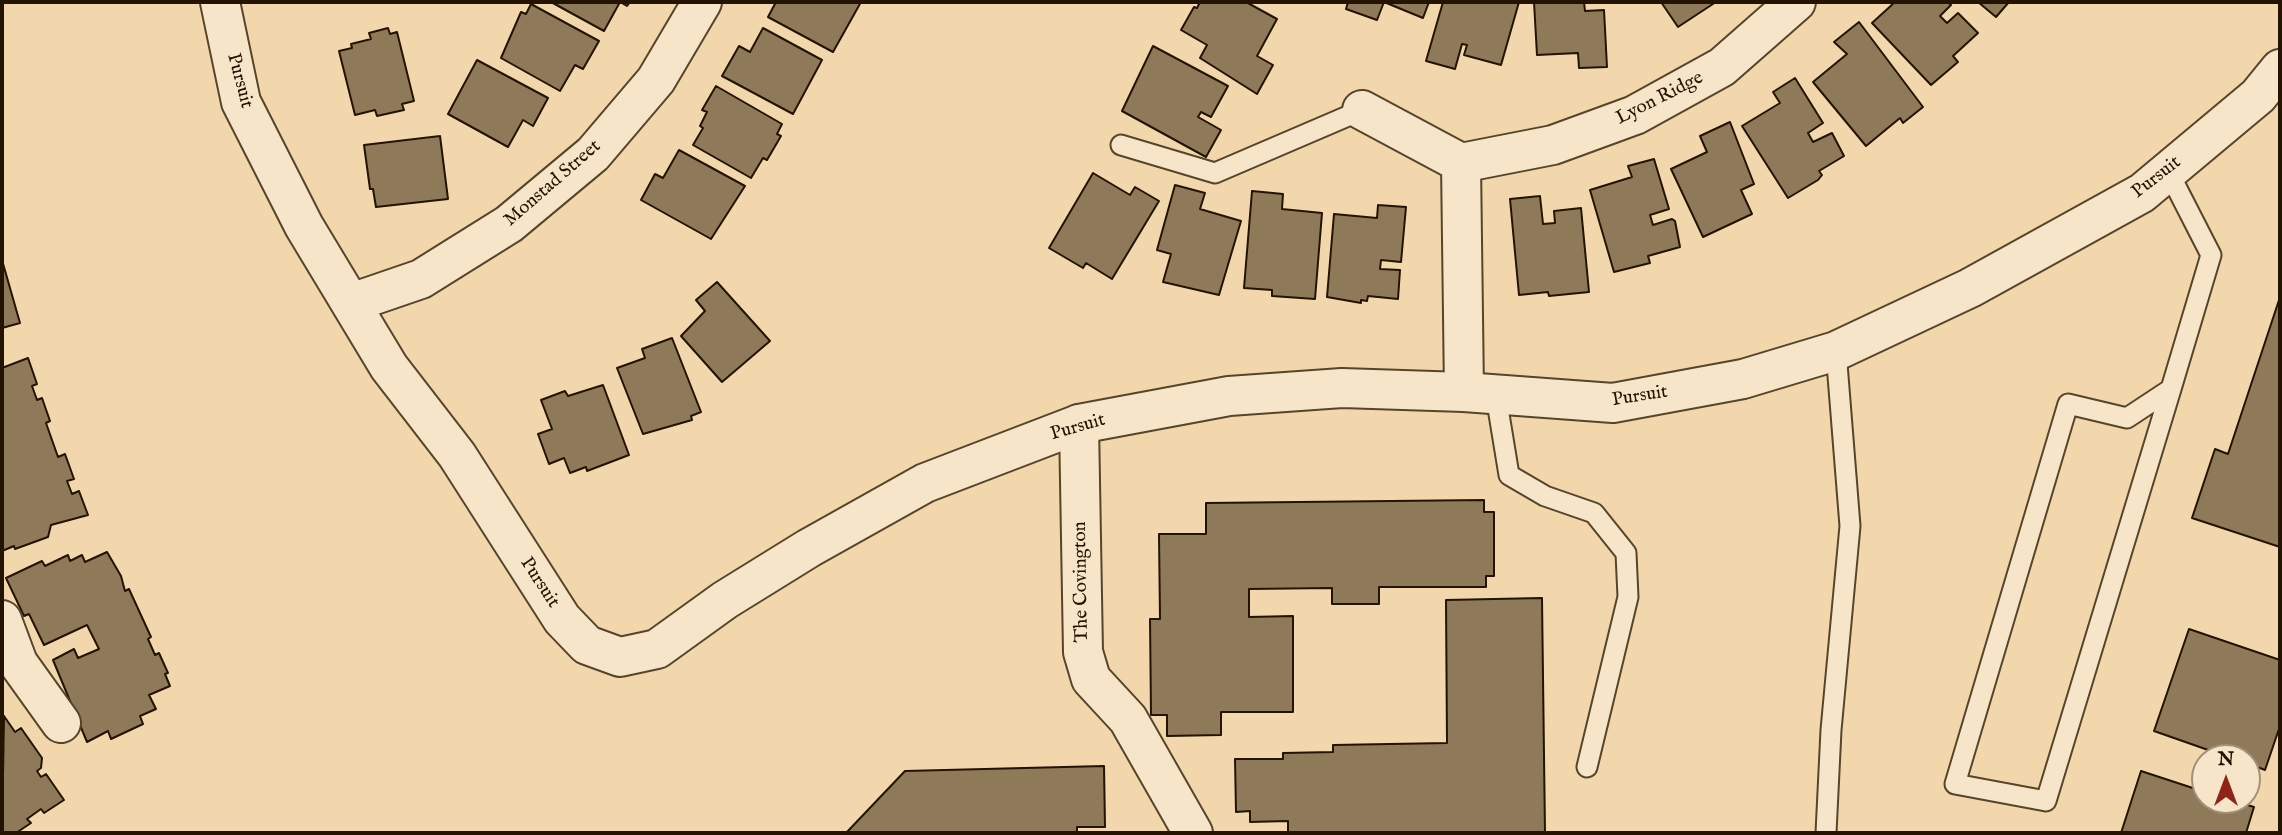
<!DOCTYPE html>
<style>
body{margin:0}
#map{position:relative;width:2282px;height:835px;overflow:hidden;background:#f1d7ab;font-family:"IM FELL English",serif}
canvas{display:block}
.frame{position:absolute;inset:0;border:4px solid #231300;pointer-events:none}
.north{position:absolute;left:2191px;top:744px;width:70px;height:70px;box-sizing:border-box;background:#f6e5c8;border:2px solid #a29178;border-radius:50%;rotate:0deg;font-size:19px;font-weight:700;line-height:28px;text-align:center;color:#231300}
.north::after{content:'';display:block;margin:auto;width:24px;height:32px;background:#8f2418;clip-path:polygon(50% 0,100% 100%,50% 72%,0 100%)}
</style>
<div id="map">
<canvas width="2282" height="835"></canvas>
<div class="frame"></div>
<div class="north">N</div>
</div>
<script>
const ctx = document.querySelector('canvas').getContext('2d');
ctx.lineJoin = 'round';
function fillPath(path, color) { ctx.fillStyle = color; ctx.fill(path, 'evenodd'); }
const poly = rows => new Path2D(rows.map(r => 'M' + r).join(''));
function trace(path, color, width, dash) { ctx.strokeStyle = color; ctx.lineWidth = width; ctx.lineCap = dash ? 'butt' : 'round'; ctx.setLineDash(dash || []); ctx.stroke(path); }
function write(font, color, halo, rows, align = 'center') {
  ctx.font = font + ' "IM FELL English",serif'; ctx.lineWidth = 5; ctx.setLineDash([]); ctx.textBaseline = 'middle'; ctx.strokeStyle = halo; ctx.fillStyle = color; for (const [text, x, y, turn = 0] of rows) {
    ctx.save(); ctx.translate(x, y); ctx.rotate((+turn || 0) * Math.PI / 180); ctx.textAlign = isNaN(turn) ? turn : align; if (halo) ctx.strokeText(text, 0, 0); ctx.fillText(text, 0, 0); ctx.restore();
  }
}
const building = poly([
 [551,2,630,2,627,6,620,2,604,31,551,2],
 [776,2,861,2,833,52,768,17,776,2],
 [1200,2,1246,2,1277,19,1257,56,1273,65,1257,94,1200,58,1207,45,1181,30,1194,7,1197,8,1200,2],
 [1348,2,1429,2,1423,18,1384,2,1377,20,1346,9,1348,2],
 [1443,2,1519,2,1501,65,1464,55,1467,45,1462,44,1455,69,1426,61,1443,2],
 [1534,2,1584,2,1585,11,1604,10,1607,67,1579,68,1578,53,1537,55,1534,2],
 [1661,2,1716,2,1678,27,1661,2],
 [1895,2,1948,2,1951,5,1940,16,1947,23,1958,13,1978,33,1953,56,1958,62,1931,85,1872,23,1895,2],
 [1978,2,2009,2,1996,17,1978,2],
 [531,4,599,41,583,69,575,65,560,91,501,58,521,12,526,14,531,4],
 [1859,22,1923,107,1903,123,1900,118,1866,146,1813,82,1847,54,1834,42,1859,22],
 [388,28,390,34,397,32,414,101,402,104,404,110,377,116,375,110,355,115,339,51,352,48,351,44,371,39,369,33,388,28],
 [763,28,822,60,793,114,722,76,739,46,750,52,763,28],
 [1153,46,1228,86,1211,117,1201,112,1198,117,1221,130,1206,157,1122,111,1153,46],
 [477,60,548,98,533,126,523,120,508,147,448,114,477,60],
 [1795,78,1823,123,1808,133,1813,142,1832,133,1844,156,1819,171,1822,175,1818,180,1788,198,1742,126,1780,103,1773,92,1795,78],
 [716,86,782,124,777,134,781,136,767,160,763,158,751,178,693,145,703,128,700,126,707,112,702,110,716,86],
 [1730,122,1754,184,1741,190,1752,214,1703,237,1671,169,1707,152,1700,136,1730,122],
 [440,136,448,199,376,207,373,189,370,189,364,145,440,136],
 [679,150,745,186,711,239,641,200,655,174,663,178,679,150],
 [1654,159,1669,209,1650,215,1653,225,1672,219,1675,221,1680,247,1648,256,1650,263,1614,272,1590,190,1632,177,1628,166,1654,159],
 [1093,173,1130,195,1135,187,1159,201,1112,279,1086,263,1083,268,1049,248,1093,173],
 [1175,185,1205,193,1200,209,1241,221,1219,295,1163,282,1171,254,1157,250,1175,185],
 [1252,191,1283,194,1282,209,1322,213,1315,299,1272,296,1272,290,1244,288,1252,191],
 [1540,196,1543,224,1555,223,1554,211,1581,208,1589,292,1549,296,1548,292,1519,295,1510,199,1540,196],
 [1378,205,1406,207,1401,262,1381,260,1380,269,1400,270,1398,299,1368,296,1367,301,1361,300,1361,303,1327,297,1334,214,1377,218,1378,205],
 [2,260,20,323,2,328,2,260],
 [717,282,770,341,722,382,681,336,705,311,696,300,717,282],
 [2280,297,2280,547,2192,518,2215,449,2228,454,2280,297],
 [672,338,701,412,691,416,692,420,643,434,617,368,645,358,642,349,672,338],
 [28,358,37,384,32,386,37,400,42,398,50,421,46,423,58,457,65,454,74,479,67,481,72,494,79,491,88,515,51,525,48,537,15,549,14,546,2,551,2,368,28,358],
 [603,385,629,455,587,471,586,467,570,473,564,458,549,464,538,434,552,429,541,400,565,391,568,396,603,385],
 [1484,500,1484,512,1494,512,1494,576,1486,576,1486,587,1379,587,1379,604,1332,604,1332,588,1249,589,1249,617,1293,616,1293,712,1221,712,1221,735,1167,736,1167,715,1151,715,1150,619,1160,619,1159,534,1206,534,1206,503,1484,500],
 [107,552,121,576,125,591,129,589,151,637,148,639,155,655,159,653,168,673,165,674,170,686,149,695,156,709,140,716,143,724,111,739,108,731,87,742,53,660,74,649,78,658,99,649,87,625,44,645,29,614,24,616,6,578,42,561,45,566,68,555,70,561,82,555,85,562,107,552],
 [1542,598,1545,833,1288,833,1288,821,1250,822,1250,811,1236,812,1235,759,1283,759,1283,753,1333,752,1333,745,1447,743,1446,600,1542,598],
 [2189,629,2280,660,2280,726,2265,770,2247,763,2247,758,2231,758,2154,731,2189,629],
 [4,716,15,732,21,728,42,758,41,768,37,771,41,777,46,774,64,800,44,813,41,809,27,819,31,823,16,833,2,833,4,716],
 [1104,766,1105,827,1077,827,1077,833,846,833,905,771,1104,766],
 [2141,771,2205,792,2205,800,2231,800,2254,807,2246,833,2121,833,2141,771]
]);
fillPath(building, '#8e7959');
trace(building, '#231300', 2);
const service = poly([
 [1121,145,1215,173,1362,110],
 [2168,171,2211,255,2171,389,2046,801,1955,784,2068,404,2127,418,2171,389],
 [1496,396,1509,475,1545,496,1594,513,1626,553,1628,597,1587,767],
 [1826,833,1831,730,1850,526,1836,351]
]);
const minor = poly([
 [1362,110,1461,163],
 [351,303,421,279,509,224,593,154,656,80,702,2],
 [1464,392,1461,163,1553,145,1635,115,1722,67,1796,2],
 [1079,424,1083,652,1091,679,1128,719,1193,833],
 [2,620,18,663,61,723]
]);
const tertiary = poly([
 [220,2,241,102,304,226,389,367,457,455,562,619,587,645,620,657,657,649,725,600,809,548,925,483,1079,424,1229,396,1342,388,1464,392,1613,403,1743,379,1836,351,1970,288,2142,193,2258,96,2280,69]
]);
trace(service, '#56442b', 23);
trace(minor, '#56442b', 42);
trace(tertiary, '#56442b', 42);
trace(service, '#f6e5c8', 19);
trace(minor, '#f6e5c8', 38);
trace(tertiary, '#f6e5c8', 38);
write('19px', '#231300', '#f6e5c8', [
 ["Pursuit",239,81,75],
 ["Lyon Ridge",1660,99,-27],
 ["Pursuit",2157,178,-38],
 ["Monstad Street",553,184,-41],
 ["Pursuit",1640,397,-9],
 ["Pursuit",1078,428,-16],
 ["The Covington",1082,582,-91],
 ["Pursuit",539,583,57]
]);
</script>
